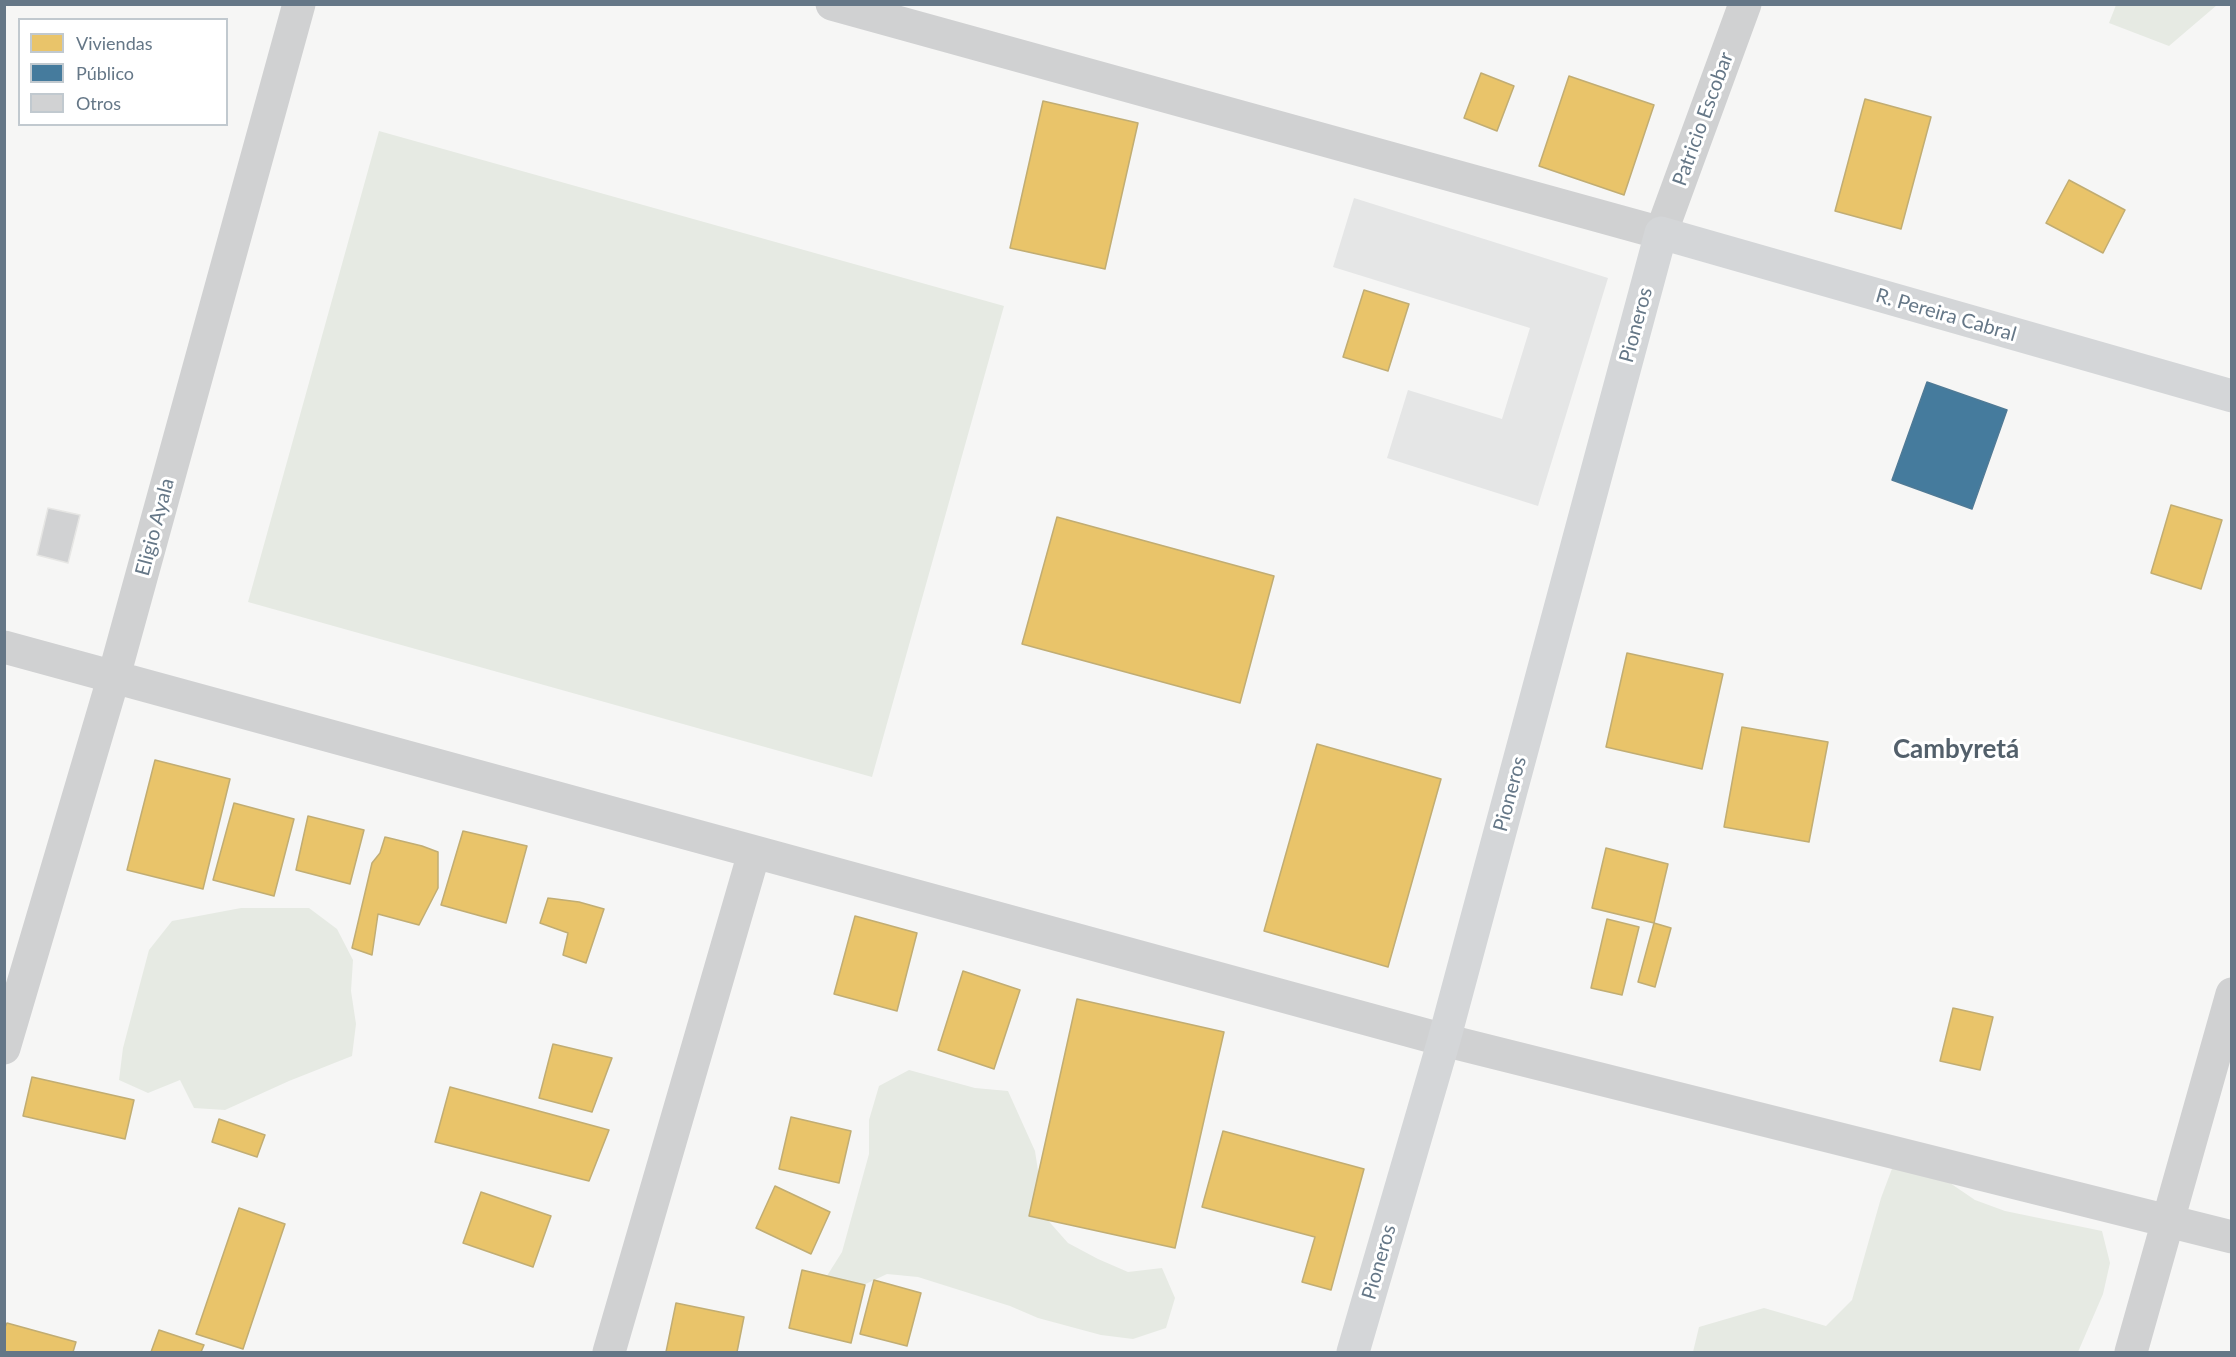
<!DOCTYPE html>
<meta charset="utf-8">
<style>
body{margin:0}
#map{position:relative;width:2236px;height:1357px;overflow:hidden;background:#f6f6f5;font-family:Lato,sans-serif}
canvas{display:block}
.frame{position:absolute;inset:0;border:6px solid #657787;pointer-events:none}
.legend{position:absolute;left:18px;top:18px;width:210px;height:108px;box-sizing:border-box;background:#fff;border:2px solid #c1c9cf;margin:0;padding:8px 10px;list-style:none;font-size:18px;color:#657787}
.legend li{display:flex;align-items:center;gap:12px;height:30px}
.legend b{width:30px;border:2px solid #c1c9cf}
</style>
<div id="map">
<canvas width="2236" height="1357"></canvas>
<div class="frame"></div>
<ul class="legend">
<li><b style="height:16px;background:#e9c46a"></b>Viviendas</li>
<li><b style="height:16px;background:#457b9d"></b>Público</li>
<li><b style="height:16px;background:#d1d2d3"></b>Otros</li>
</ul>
</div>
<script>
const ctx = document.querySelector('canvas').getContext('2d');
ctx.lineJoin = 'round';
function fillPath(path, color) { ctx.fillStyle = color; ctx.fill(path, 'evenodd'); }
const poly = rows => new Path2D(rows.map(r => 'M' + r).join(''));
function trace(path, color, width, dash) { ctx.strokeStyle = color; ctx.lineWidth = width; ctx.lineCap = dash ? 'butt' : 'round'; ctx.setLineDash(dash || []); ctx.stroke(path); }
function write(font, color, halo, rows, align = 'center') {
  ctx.font = font + ' Lato,sans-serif'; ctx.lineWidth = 6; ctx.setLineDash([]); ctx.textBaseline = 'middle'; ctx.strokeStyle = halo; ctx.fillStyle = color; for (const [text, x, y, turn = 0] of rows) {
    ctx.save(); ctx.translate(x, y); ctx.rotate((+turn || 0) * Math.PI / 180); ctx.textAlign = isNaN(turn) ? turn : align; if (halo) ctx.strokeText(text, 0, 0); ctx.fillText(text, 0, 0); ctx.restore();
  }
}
fillPath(poly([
 [1354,198,1608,278,1538,506,1387,458,1408,390,1502,419,1530,328,1333,267]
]), '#e5e6e6');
fillPath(poly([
 [2116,5,2116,4,2217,5,2169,46,2109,23],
 [379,131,1004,306,872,777,248,602],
 [241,908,309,908,337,929,353,960,351,991,356,1024,352,1056,289,1081,225,1110,194,1108,180,1080,148,1093,119,1080,123,1048,149,950,172,921],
 [909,1070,975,1088,1008,1091,1035,1151,1045,1217,1068,1243,1098,1259,1128,1272,1162,1268,1175,1298,1166,1328,1133,1339,1101,1335,1038,1318,1010,1306,918,1277,887,1274,855,1289,825,1279,842,1252,869,1154,869,1120,879,1086],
 [1893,1166,1947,1181,1975,1200,2005,1211,2102,1231,2110,1263,2103,1294,2078,1352,1693,1352,1699,1327,1764,1308,1826,1326,1852,1300,1881,1198]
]), '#e6eae3');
const homes = poly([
 [1481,73,1514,86,1497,131,1464,118,1481,73],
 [1569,76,1654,105,1624,195,1539,166,1569,76],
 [1865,99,1931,117,1901,229,1835,211,1865,99],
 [1043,101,1138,123,1105,269,1010,248,1043,101],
 [2069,180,2125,210,2103,253,2046,223,2069,180],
 [1364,290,1409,304,1388,371,1343,357,1364,290],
 [2171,505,2222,520,2201,589,2151,573,2171,505],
 [1057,517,1274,576,1240,703,1022,644,1057,517],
 [1627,653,1723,674,1702,769,1606,747,1627,653],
 [1742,727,1828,742,1809,842,1724,827,1742,727],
 [1317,744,1441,779,1388,967,1264,931,1317,744],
 [155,760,230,779,203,889,127,870,155,760],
 [234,803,294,819,274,896,213,880,234,803],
 [308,816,364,830,350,884,296,870,308,816],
 [463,831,527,846,506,923,441,905,463,831],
 [385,837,422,846,438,852,438,888,419,925,378,914,372,955,352,948,372,863,380,853,385,837],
 [1606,848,1668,864,1654,923,1592,908,1606,848],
 [548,898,579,902,604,909,586,963,563,955,568,933,540,923,548,898],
 [855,916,917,933,897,1011,834,994,855,916],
 [1607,919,1639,927,1622,995,1591,988,1607,919],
 [1654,923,1671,928,1655,987,1638,982,1654,923],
 [963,971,1020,990,994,1069,938,1050,963,971],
 [1077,999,1224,1032,1175,1248,1029,1216,1077,999],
 [1953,1008,1993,1017,1980,1070,1940,1061,1953,1008],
 [553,1044,612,1058,592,1112,539,1098,553,1044],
 [32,1077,134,1100,125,1139,23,1116,32,1077],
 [450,1087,609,1130,589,1181,435,1142,450,1087],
 [791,1117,851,1131,839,1183,779,1169,791,1117],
 [219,1119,265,1135,257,1157,212,1142,219,1119],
 [1223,1131,1364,1169,1331,1290,1302,1282,1315,1237,1202,1207,1223,1131],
 [775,1186,830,1212,811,1254,756,1228,775,1186],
 [481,1192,551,1216,533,1267,463,1243,481,1192],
 [239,1208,285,1224,243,1349,196,1334,239,1208],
 [802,1270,865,1285,851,1343,789,1328,802,1270],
 [874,1280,921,1293,907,1346,860,1334,874,1280],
 [676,1303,744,1317,737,1352,666,1352,676,1303],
 [7,1323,76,1342,73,1352,4,1352,4,1329,7,1323],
 [159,1330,204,1345,201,1352,151,1352,159,1330]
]);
fillPath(homes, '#e9c46a');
trace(homes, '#c1ad73', 1.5);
const public = poly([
 [1927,382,2007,410,1972,509,1892,480,1927,382]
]);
fillPath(public, '#457b9d');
trace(public, '#4f7a96', 1.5);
const building = poly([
 [48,508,80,515,68,563,37,555,48,508]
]);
fillPath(building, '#d1d2d3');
trace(building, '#e6e6e4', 1.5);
trace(poly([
 [832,4,1661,233,1745,4],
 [4,647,1444,1040,2232,1237],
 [4,1048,114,676,299,4],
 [609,1352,754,853],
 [2131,1352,2232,994]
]), '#d0d1d2', 33);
trace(poly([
 [1353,1352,1444,1040,1661,233,2232,396]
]), '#d4d6d8', 33);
write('20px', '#657787', '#fff', [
 ["Patricio Escobar",1703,119,-70],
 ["R. Pereira Cabral",1946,315,16],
 ["Pioneros",1636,325,-75],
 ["Eligio Ayala",155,527,-75],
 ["Pioneros",1510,794,-75],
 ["Pioneros",1379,1262,-74]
]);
write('bold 26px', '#53606b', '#fff', [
 ["Cambyretá",1956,750]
]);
</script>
